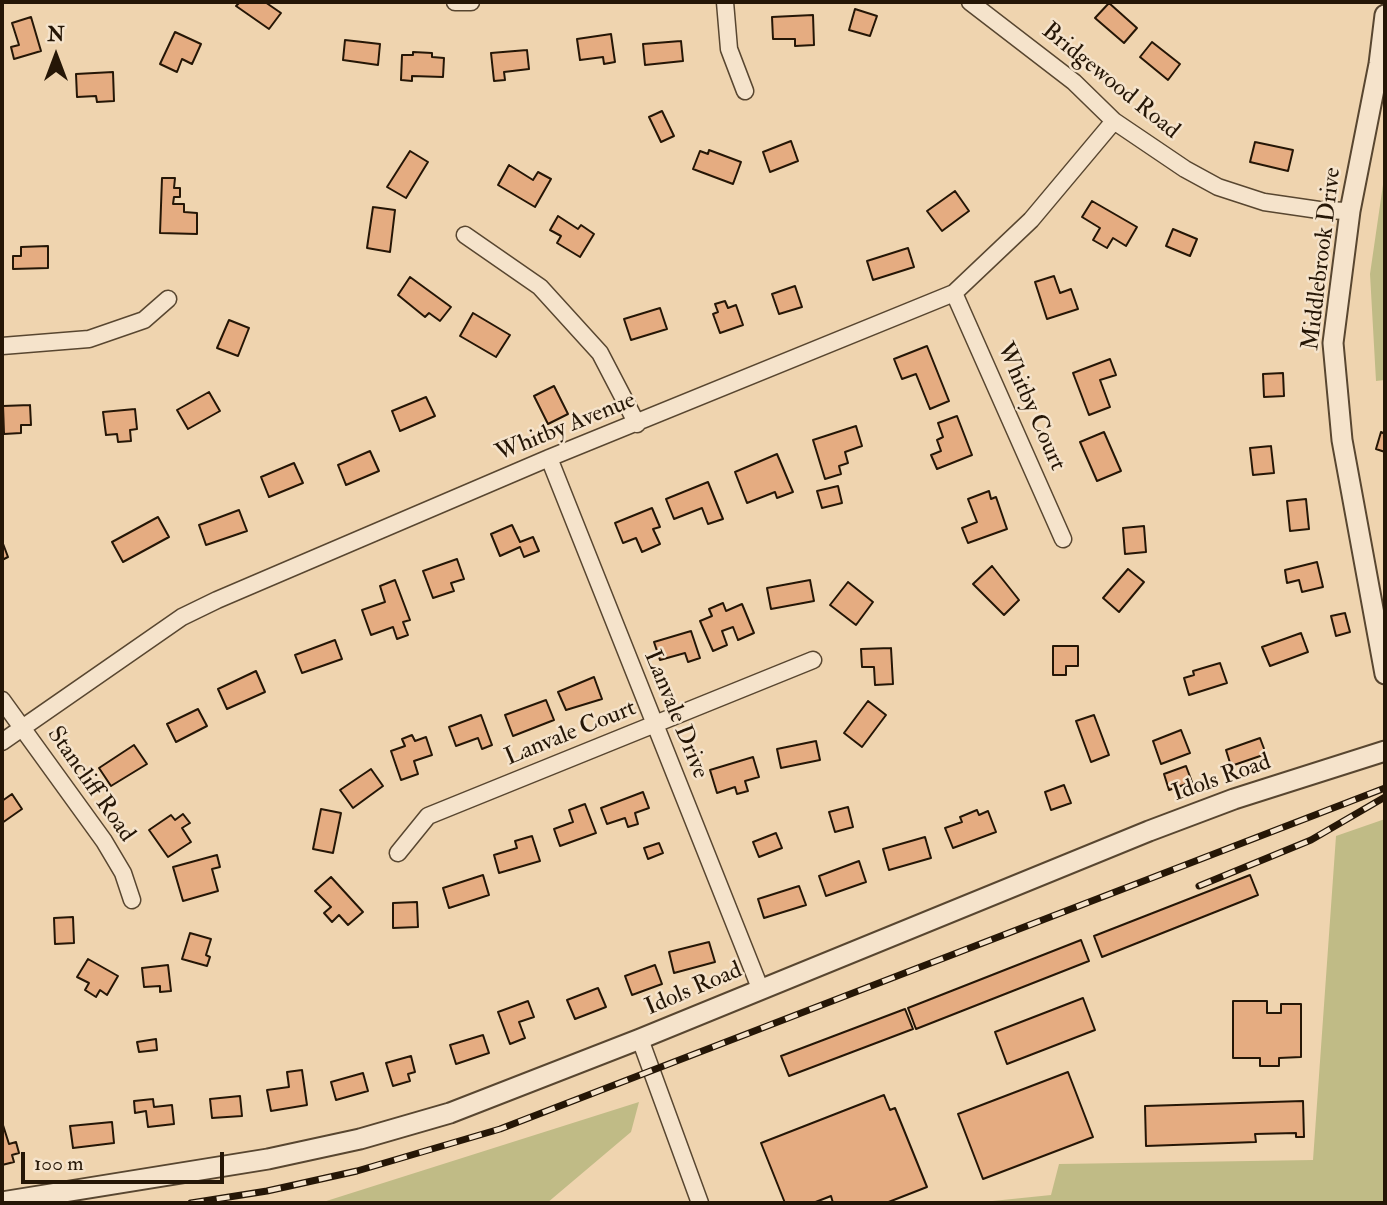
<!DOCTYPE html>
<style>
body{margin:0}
#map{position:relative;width:1387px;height:1205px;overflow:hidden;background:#efd4af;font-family:"IM FELL Double Pica",serif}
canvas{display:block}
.frame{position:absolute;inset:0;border:4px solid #251606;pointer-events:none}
.north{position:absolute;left:21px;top:21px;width:70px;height:70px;-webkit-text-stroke:5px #f5e3cb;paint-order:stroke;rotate:0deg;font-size:19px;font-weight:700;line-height:28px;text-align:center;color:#251606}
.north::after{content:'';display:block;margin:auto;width:24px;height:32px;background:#251606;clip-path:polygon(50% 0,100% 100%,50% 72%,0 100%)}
.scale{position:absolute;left:21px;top:1152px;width:203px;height:32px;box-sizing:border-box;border:4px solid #251606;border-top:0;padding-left:9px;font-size:21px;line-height:24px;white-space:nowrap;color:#251606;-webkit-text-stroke:5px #f5e3cb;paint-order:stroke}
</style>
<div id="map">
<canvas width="1387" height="1205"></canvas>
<div class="frame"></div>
<div class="north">N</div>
<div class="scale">100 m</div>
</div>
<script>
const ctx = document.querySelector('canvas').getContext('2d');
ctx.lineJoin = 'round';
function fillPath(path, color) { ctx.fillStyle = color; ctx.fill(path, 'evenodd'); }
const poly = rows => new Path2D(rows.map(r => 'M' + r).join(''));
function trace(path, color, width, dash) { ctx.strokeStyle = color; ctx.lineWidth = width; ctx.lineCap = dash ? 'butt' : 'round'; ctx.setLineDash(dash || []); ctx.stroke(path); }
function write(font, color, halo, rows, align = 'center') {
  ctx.font = font + ' "IM FELL Double Pica",serif'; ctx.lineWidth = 5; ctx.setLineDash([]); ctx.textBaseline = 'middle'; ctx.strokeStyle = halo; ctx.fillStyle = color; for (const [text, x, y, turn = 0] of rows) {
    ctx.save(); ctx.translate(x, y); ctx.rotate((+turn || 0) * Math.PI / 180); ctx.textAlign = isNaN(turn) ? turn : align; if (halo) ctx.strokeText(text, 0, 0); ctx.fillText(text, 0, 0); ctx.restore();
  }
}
fillPath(poly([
 [1385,171,1385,380,1376,381,1370,274],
 [1385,819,1385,1203,973,1203,1051,1195,1059,1164,1313,1160,1336,836],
 [639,1102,631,1132,547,1203,320,1203]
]), '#c0bb86');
const building = poly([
 [240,2,265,2,281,13,269,29,236,6,240,2],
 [1109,3,1137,28,1124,43,1095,18,1109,3],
 [855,9,877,16,870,36,849,30,855,9],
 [813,15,814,45,795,46,795,39,773,39,772,17,813,15],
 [31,17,41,51,14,59,11,47,19,45,12,23,31,17],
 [175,32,201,44,192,64,182,59,177,72,160,64,175,32],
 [611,34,615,62,604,64,603,57,580,60,577,39,611,34],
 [345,40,380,44,378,65,343,60,345,40],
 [681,41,683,61,645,65,643,44,681,41],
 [1152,42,1180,64,1168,80,1140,57,1152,42],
 [527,50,529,69,504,72,505,80,494,81,491,53,527,50],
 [413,52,432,53,432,57,444,58,443,77,412,76,412,81,401,80,402,55,413,55,413,52],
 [113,72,114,101,97,102,96,96,77,97,76,74,113,72],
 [662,111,674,136,661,142,649,117,662,111],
 [791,141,798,161,770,172,763,152,791,141],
 [1255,142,1293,150,1288,171,1250,162,1255,142],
 [709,150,741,162,733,184,693,169,700,151,708,154,709,150],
 [410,151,428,162,406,198,387,187,410,151],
 [509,165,533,180,538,172,551,179,535,207,498,185,509,165],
 [162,178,175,178,174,188,180,188,180,197,174,197,173,204,184,204,184,212,197,213,197,234,160,233,162,178],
 [955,191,969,211,942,231,927,211,955,191],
 [1092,201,1137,227,1126,246,1113,238,1107,248,1093,240,1100,228,1082,217,1092,201],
 [373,207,395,210,390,252,367,248,373,207],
 [558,216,578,229,581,225,594,234,580,257,557,243,561,236,550,230,558,216],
 [1173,229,1197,239,1190,256,1166,246,1173,229],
 [48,246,48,268,13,269,13,256,21,256,21,247,48,246],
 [908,248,914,267,873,280,867,261,908,248],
 [1054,276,1060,293,1071,289,1078,309,1047,319,1035,282,1054,276],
 [410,277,451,307,440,321,429,313,425,317,398,295,410,277],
 [795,286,802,307,779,314,772,294,795,286],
 [725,301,728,308,736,305,743,325,720,333,713,314,718,312,715,304,725,301],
 [660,308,667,329,631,340,624,319,660,308],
 [473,313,510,335,496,357,460,336,473,313],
 [229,320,249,328,238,356,217,348,229,320],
 [927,346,949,401,930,409,916,374,902,379,894,359,927,346],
 [1110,359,1116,375,1100,380,1110,407,1089,415,1073,373,1110,359],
 [1283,373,1284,396,1264,397,1263,374,1283,373],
 [554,386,568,414,548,424,534,396,554,386],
 [209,392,220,411,188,429,177,410,209,392],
 [426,397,435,416,400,431,392,411,426,397],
 [30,405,31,425,21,425,21,433,4,434,3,406,30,405],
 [135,409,137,429,130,430,131,441,118,442,117,434,106,435,103,412,135,409],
 [957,416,972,455,937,469,931,455,941,451,937,440,943,437,938,423,957,416],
 [856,426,862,446,845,452,848,463,839,466,841,474,825,479,813,440,856,426],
 [1104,432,1121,471,1097,481,1080,442,1104,432],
 [1381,432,1385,434,1385,452,1376,449,1381,432],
 [1271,446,1274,473,1253,475,1250,448,1271,446],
 [370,451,379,471,346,485,338,465,370,451],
 [777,454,793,492,777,498,775,492,747,503,735,472,777,454],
 [294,463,303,483,269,497,261,477,294,463],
 [708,482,723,519,708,524,702,508,674,519,666,499,708,482],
 [838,486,842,503,822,508,817,491,838,486],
 [989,491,991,499,996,497,1007,529,968,543,962,528,977,522,968,499,989,491],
 [1306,499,1309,529,1290,531,1287,501,1306,499],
 [652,508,660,527,653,529,660,544,642,552,636,538,623,543,615,523,652,508],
 [239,510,247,531,206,545,199,525,239,510],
 [158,517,169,537,123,562,112,542,158,517],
 [512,525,520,542,533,537,539,551,524,557,520,547,500,556,491,534,512,525],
 [1144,526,1146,552,1125,554,1123,528,1144,526],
 [2,541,8,557,2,560,2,541],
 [457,559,464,579,451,583,454,591,433,598,423,571,457,559],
 [1317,562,1323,587,1302,592,1299,580,1287,583,1285,570,1317,562],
 [992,566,1019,600,1004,615,973,584,992,566],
 [1128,569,1144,582,1119,612,1103,598,1128,569],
 [395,580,410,620,403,622,408,635,397,639,393,627,371,635,362,610,385,602,380,586,395,580],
 [810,580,814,601,771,609,767,588,810,580],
 [848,582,873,602,856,625,830,605,848,582],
 [723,603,726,611,742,604,754,633,738,640,733,627,722,631,727,645,713,651,700,621,712,616,709,609,723,603],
 [1345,613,1350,632,1336,636,1331,616,1345,613],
 [691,631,700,658,688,662,685,653,660,660,654,642,691,631],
 [1301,633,1308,652,1270,666,1262,647,1301,633],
 [335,640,342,659,302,673,295,655,335,640],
 [1053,646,1078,646,1078,666,1066,666,1066,675,1053,675,1053,646],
 [891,648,893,684,875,685,874,667,862,667,861,649,891,648],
 [1220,663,1227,683,1189,695,1184,678,1194,675,1193,671,1220,663],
 [256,671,265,692,227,709,218,689,256,671],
 [594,677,602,699,566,710,558,692,594,677],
 [546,700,554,720,513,736,505,715,546,700],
 [868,701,886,715,862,747,844,733,868,701],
 [198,709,207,726,176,742,167,724,198,709],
 [481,715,492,745,482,749,478,738,456,746,449,727,481,715],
 [1094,715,1109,755,1091,762,1076,721,1094,715],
 [1181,730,1190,753,1161,764,1153,741,1181,730],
 [412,735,415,741,426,737,432,755,414,761,418,774,401,780,391,751,405,746,402,739,412,735],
 [1260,738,1266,754,1231,766,1226,750,1260,738],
 [816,741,820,760,781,768,777,749,816,741],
 [134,745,147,764,111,786,99,768,134,745],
 [753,757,759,777,745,781,748,791,737,794,735,787,717,793,710,770,753,757],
 [1186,766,1192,782,1169,790,1164,774,1186,766],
 [371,769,383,786,353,808,340,790,371,769],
 [1064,785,1071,803,1051,810,1045,792,1064,785],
 [643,792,649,808,635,813,638,824,628,827,625,818,607,824,601,808,643,792],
 [12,794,22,809,2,823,2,801,12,794],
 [585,804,596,833,560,846,554,829,573,822,569,810,585,804],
 [848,807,853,827,835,832,829,812,848,807],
 [321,809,341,813,333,853,313,849,321,809],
 [977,810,979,815,988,811,996,832,953,848,945,828,962,822,960,817,977,810],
 [183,814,190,823,182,828,191,842,168,857,149,830,171,815,175,820,183,814],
 [776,833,782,848,759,857,753,842,776,833],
 [532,836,540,861,499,873,494,855,517,848,515,841,532,836],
 [925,837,931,858,889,870,883,849,925,837],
 [659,843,663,853,648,859,644,848,659,843],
 [217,855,220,867,212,869,218,891,183,901,173,867,217,855],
 [859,861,866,882,826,896,819,876,859,861],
 [483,875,489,895,449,908,443,888,483,875],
 [1250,875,1258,895,1102,957,1094,936,1250,875],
 [331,877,363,912,348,925,339,915,332,922,324,913,331,907,315,891,331,877],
 [799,886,806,905,764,918,758,899,799,886],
 [417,902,418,927,393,928,393,903,417,902],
 [73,917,74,943,55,944,54,918,73,917],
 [190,933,211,939,206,955,210,957,207,966,182,959,190,933],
 [1081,940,1089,961,916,1029,908,1008,1081,940],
 [709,942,715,962,674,973,669,952,709,942],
 [88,959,118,976,107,995,100,990,96,997,85,990,89,983,77,977,88,959],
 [168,965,171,991,160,992,160,986,144,987,142,968,168,965],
 [655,965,662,984,632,995,625,976,655,965],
 [598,988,606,1007,575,1019,567,1000,598,988],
 [1083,998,1095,1030,1007,1064,995,1032,1083,998],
 [528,1001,534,1017,519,1022,525,1038,510,1044,498,1012,528,1001],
 [1233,1001,1267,1001,1267,1013,1281,1013,1281,1004,1301,1004,1301,1057,1279,1058,1279,1066,1260,1066,1260,1058,1233,1058,1233,1001],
 [905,1009,913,1029,789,1076,781,1056,905,1009],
 [483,1035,489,1053,456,1064,450,1045,483,1035],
 [156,1039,157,1050,139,1052,137,1042,156,1039],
 [411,1056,415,1072,408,1074,410,1081,393,1086,386,1063,411,1056],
 [302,1070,307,1105,271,1111,267,1090,289,1087,287,1072,302,1070],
 [1068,1072,1093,1137,983,1179,958,1114,1068,1072],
 [363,1073,368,1091,336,1100,331,1082,363,1073],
 [884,1095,890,1110,895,1108,927,1187,886,1203,833,1203,831,1196,813,1203,785,1203,761,1143,884,1095],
 [240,1096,242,1116,212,1118,210,1099,240,1096],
 [153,1099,154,1107,172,1105,174,1124,148,1127,146,1111,135,1113,134,1101,153,1099],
 [1303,1101,1304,1137,1296,1137,1296,1133,1255,1134,1256,1142,1146,1146,1145,1106,1303,1101],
 [2,1122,9,1144,16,1142,19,1153,12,1155,14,1162,2,1165,2,1122],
 [112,1122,114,1143,73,1148,70,1126,112,1122]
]);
fillPath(building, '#e5ac81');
trace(building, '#251606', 2);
const minor = poly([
 [455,2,471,2],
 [725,2,729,49,745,91],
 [970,2,1074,82,1114,121,1185,169,1218,187,1264,202,1319,210,1350,211],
 [465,235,540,287,600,353,637,424],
 [954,293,1063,539],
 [2,346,89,339,144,320,168,299],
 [549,458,760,988],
 [2,700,104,841,123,873,132,900],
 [2,742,182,617,217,600,549,458,954,293,1031,220,1114,121],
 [398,853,428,816,813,660],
 [640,1039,700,1203]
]);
const tertiary = poly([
 [1385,15,1379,64,1350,211,1333,343,1342,440,1385,674],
 [2,1202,268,1159,360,1139,450,1113,640,1039,1149,831,1234,799,1385,751]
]);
trace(minor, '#584630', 19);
trace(tertiary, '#584630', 23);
trace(minor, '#f5e3cb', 16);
trace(tertiary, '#f5e3cb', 19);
const rail = poly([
 [1199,886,1311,840,1385,797],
 [191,1203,267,1191,357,1171,500,1129,1385,788]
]);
trace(rail, '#251606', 7);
trace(rail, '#f5e3cb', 4.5, [13]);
write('24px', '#251606', '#f5e3cb', [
 ["Bridgewood Road",1110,82,39],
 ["Middlebrook Drive",1323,259,-83],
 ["Whitby Court",1030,407,66],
 ["Whitby Avenue",566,428,-22],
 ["Lanvale Drive",675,715,68],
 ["Lanvale Court",571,734,-22],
 ["Idols Road",1222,779,-19],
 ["Stancliff Road",90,785,55],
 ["Idols Road",694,990,-23]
]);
</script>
